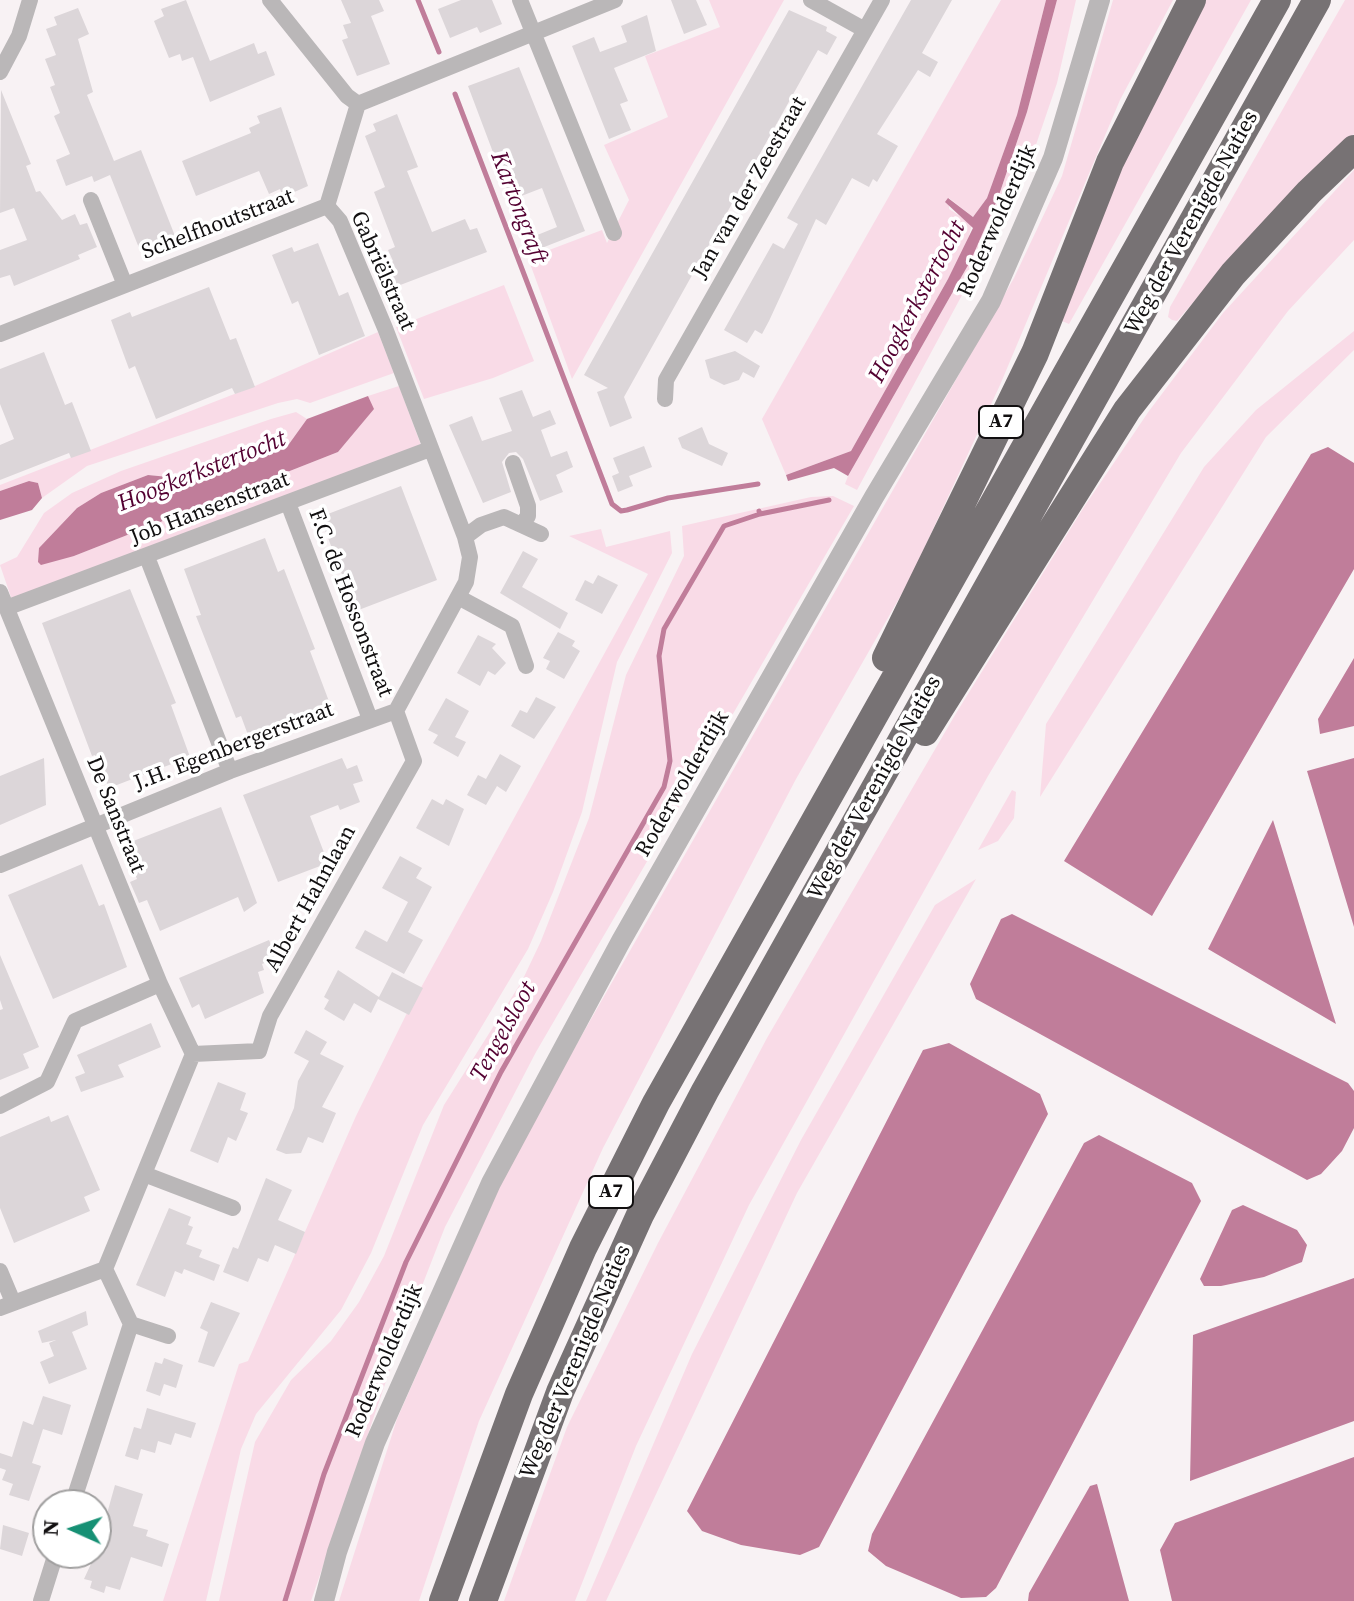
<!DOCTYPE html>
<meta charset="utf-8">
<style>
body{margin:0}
#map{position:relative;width:1354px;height:1601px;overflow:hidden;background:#f8f2f4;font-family:"Source Serif 4",serif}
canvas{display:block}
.north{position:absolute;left:32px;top:1489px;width:80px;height:80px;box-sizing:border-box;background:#fff;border:2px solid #a09f9f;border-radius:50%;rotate:273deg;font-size:22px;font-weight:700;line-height:32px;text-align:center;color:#110f10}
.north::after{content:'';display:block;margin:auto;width:28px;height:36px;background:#169074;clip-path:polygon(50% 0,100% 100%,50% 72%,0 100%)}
</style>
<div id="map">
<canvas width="1354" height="1601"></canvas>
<div class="north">N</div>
</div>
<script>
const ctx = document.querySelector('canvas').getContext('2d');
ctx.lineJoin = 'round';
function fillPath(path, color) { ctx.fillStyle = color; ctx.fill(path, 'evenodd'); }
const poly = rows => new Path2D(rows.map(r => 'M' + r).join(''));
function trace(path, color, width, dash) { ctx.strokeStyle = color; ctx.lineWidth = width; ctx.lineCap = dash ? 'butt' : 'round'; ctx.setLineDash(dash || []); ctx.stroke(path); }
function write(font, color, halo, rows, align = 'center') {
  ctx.font = font + ' "Source Serif 4",serif'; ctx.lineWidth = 7; ctx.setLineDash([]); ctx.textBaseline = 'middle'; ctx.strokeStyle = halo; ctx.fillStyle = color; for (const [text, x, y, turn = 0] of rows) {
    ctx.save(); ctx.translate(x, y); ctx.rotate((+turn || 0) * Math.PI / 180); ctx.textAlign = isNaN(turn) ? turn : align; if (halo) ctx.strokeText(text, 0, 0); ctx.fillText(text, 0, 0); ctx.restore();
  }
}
fillPath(poly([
 [709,0,784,0,572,379,528,258,602,230,607,243,629,200,604,145,668,117,645,56,720,27],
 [1001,0,1046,0,1017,115,987,198,973,217,949,198,949,209,972,224,966,247,851,451,786,475,762,419],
 [1057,0,1076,0,1057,83,1024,180,857,490,845,484,848,476,971,260,998,198,1027,112],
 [1113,0,1173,0,1120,100,1000,385,909,581,796,779,603,1148,479,1421,419,1601,339,1601,397,1419,514,1154,1014,278,1062,176],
 [1200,0,1251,0,1069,324,1055,318,1071,275],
 [1345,0,1354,0,1354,134,1274,210,1177,321,1172,320,1168,317,1170,307],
 [1354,170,1354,240,1288,311,1181,453,988,776,749,1205,636,1446,575,1601,504,1601,567,1427,658,1243,767,1038,955,715,1084,507,1149,411,1223,313],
 [504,285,534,361,493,378,424,399,396,327],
 [1354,331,1354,350,1266,437,1040,797,1046,724,1204,467,1256,410],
 [378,332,394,373,310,403,297,399,278,403,87,466,42,498,38,483,29,481,0,491,0,485,255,386],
 [399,386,421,445,12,600,0,565,17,557,44,513,72,493,121,471,271,419,296,412,307,419,289,444,201,477,189,479,148,475,101,493,77,508,39,548,74,556,338,452,373,409,368,396],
 [833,496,854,506,536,1052,445,1227,395,1355,311,1601,219,1601,255,1442,291,1380,331,1341,359,1302,384,1256,444,1105,522,981,541,941,589,818,626,675,684,556,682,526,811,497],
 [601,529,606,547,670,531,672,553,617,662,582,812,553,892,528,949,423,1125,371,1253,341,1310,256,1414,241,1449,206,1601,163,1601,239,1364,248,1361,356,1116,406,1015,648,574,569,536],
 [1012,790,1016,792,1014,818,998,841,978,850],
 [976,879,797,1193,606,1601,586,1601,692,1354,801,1140,935,905]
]), '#f9dbe7');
fillPath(poly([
 [1046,0,1057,0,1027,112,998,198,971,260,848,476,834,468,788,481,786,475,851,451,948,279,973,228,945,202,948,198,973,217,987,198,1017,115],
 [368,396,374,409,338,452,74,556,41,565,38,562,39,548,77,508,101,493,148,475,189,479,202,477,289,444,307,419],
 [1328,447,1354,463,1354,569,1152,916,1064,861,1311,454],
 [29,481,38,483,42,498,32,510,0,520,0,491],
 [1354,658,1354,726,1320,734,1318,719],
 [1354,758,1354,927,1307,771],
 [1273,820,1336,1024,1208,949],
 [1012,914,1348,1083,1354,1091,1354,1128,1342,1151,1321,1174,1307,1180,976,999,970,984,1001,919],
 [949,1043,1040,1094,1048,1114,819,1547,800,1555,741,1545,702,1531,687,1511,923,1050],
 [1099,1135,1192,1183,1201,1201,996,1588,986,1597,961,1598,886,1566,868,1551,872,1534,1084,1143],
 [1243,1205,1297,1230,1307,1245,1302,1262,1264,1277,1221,1286,1204,1286,1200,1279,1232,1210],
 [1354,1278,1354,1421,1190,1481,1193,1335],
 [1354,1457,1354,1601,1172,1601,1160,1550,1175,1523],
 [1097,1484,1129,1601,1028,1601,1029,1593,1090,1486]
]), '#c07d9a');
trace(poly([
 [418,0,439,52],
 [455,94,612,504,621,511,627,510,668,498,758,484],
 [760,514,829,500],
 [285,1601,324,1474,406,1262,501,1072,664,787,670,761,659,656,664,629,724,526,760,514,759,511]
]), '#c07d9a', 5);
fillPath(poly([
 [186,0,210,61,254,43,258,54,266,51,275,75,210,102,193,57,182,61,180,54,169,58,154,21,164,16,161,9],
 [341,0,379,0,384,11,371,16,390,64,357,76,342,40,348,38,343,25,351,23],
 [461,0,492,0,502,24,480,33,477,27,450,38,438,9],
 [671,0,696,0,707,25,684,34],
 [911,0,952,0,922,53,938,62,930,77,918,70,877,134,898,146,877,182,873,179,869,187,852,178,826,225,816,219,769,321,762,334,755,330,747,343,724,330,773,243,784,249,798,224,787,218],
 [78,8,89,34,78,39,93,92,87,95,114,161,141,150,179,246,155,255,152,248,141,253,110,175,94,182,92,176,66,186,56,160,70,154,54,116,60,113,50,87,55,85,45,59,56,55,46,29,57,25,54,17],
 [789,10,827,27,826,31,837,37,827,55,818,50,810,64,624,397,632,418,610,427,597,392,608,388,584,375],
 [647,15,656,51,614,68,628,101,620,104,631,130,609,139,572,46,594,37,600,52,627,42,621,26],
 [519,67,585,231,529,253,525,240,557,227,542,188,511,200,468,86],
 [1,90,31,164,26,166,36,192,40,191,62,220,75,214,80,225,87,223,97,247,78,255,80,259,14,286,10,275,0,278,0,250,27,240,14,208,0,213],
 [281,107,308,186,283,197,280,189,269,194,259,171,196,196,182,161,251,133,249,128,260,123,257,116],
 [397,114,418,167,407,171,432,232,465,219,470,230,477,228,487,252,395,287,386,264,393,261,388,250,395,247,374,192,385,187,365,136,376,131,373,124],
 [318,243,339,296,348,292,365,336,319,355,298,301,292,304,272,255,292,247,294,252],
 [209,287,230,340,236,338,255,387,235,394,232,388,156,419,135,366,129,369,111,320,130,312,132,317],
 [735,351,760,366,754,378,743,372,739,380,724,385,710,378,705,360],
 [44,352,65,405,72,402,91,451,71,458,69,453,0,480,0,445,14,439,0,404,0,369],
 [522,390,533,417,550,410,556,424,541,430,551,457,567,451,573,467,556,475,563,492,540,501,523,459,516,452,509,453,502,462,511,492,483,503,449,425,472,416,482,441,512,431,499,398],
 [702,427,709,444,728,453,722,466,682,448,678,438],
 [644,446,652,467,629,476,633,486,618,492,612,476,619,473,613,458],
 [401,486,437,580,356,611,320,517],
 [265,538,278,572,284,569,315,649,310,651,330,704,248,735,241,716,236,718,196,616,201,615,184,569],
 [523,551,538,559,522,587,568,613,560,629,500,593],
 [598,575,618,585,602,614,575,600,585,580,593,584],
 [130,589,176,703,171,705,190,757,109,788,95,755,92,756,42,623],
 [558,632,575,641,572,646,580,651,564,679,546,669,550,661,543,658],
 [478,635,496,644,492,648,506,663,495,675,488,671,480,686,457,673],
 [536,697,556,707,534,739,511,726,520,710,527,713],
 [446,698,469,711,455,737,466,742,458,757,433,743,438,735,428,730],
 [500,754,521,766,506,792,497,786,486,805,467,795,478,775,486,779],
 [44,758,46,805,0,825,0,776],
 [342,758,347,769,357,765,363,781,353,784,360,802,340,810,338,805,310,816,328,863,278,882,243,795],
 [432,799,443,805,446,799,464,809,449,846,416,828],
 [221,807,257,903,244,912,238,897,160,931,147,900,139,903,137,898,130,882,137,879,123,845],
 [400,856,422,868,416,878,432,887,408,932,423,940,404,974,355,948,365,930,387,942,408,902,382,888],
 [82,864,99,906,104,904,127,967,53,999,8,895],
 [269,940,277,958,262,964,264,970,258,972,264,993,205,1019,199,1004,192,1008,179,978],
 [0,955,39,1047,23,1054,29,1068,0,1080,0,1010,3,1009,0,1000],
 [338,970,379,997,392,972,423,988,409,1015,378,999,371,1013,354,1003,344,1021,324,1009,329,1000,324,997],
 [151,1023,161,1047,118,1065,124,1077,81,1092,75,1077,85,1073,77,1055],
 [306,1030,327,1042,320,1054,344,1066,322,1107,336,1113,323,1143,308,1137,301,1153,286,1154,276,1150,294,1108,298,1081,309,1061,294,1053],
 [218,1082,246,1093,240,1110,248,1113,236,1141,228,1137,218,1163,190,1151],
 [68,1115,100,1190,84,1197,90,1211,14,1243,0,1208,0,1137,49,1116,51,1122],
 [266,1178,292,1190,278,1220,305,1232,296,1254,275,1245,268,1262,258,1258,248,1282,223,1272,233,1247,238,1249],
 [169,1208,191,1217,188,1225,193,1227,186,1244,202,1250,199,1257,220,1265,214,1281,184,1269,182,1274,175,1271,165,1297,136,1285],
 [211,1302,240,1313,214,1367,198,1362,208,1332,200,1328],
 [86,1311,88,1325,72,1332,87,1369,49,1384,40,1362,54,1356,49,1343,56,1340,42,1343,38,1331],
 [164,1358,183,1365,176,1388,164,1384,160,1396,146,1391,155,1362,162,1364],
 [43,1396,71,1405,62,1435,43,1429,32,1463,41,1466,29,1501,9,1495,13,1484,2,1480,6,1470,0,1468,0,1453,12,1457,23,1421,33,1425],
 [147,1408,196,1423,191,1438,175,1433,171,1445,158,1441,155,1453,141,1449,138,1460,125,1456,134,1427,141,1429],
 [115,1485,143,1494,133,1526,148,1530,146,1536,169,1544,162,1567,131,1557,120,1590,106,1586,104,1593,90,1588,92,1581,84,1579,96,1553],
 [3,1525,29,1533,22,1556,0,1549]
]), '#dcd6d9');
trace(poly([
 [270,0,347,96,358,104,327,206,340,221,385,328,465,537],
 [520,0,614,233],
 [811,0,865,30],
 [0,72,19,36,30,0],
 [358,104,615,0],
 [91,200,125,285],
 [0,334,327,206],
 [665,399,666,380,882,0],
 [513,463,528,506,528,516,523,523],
 [288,503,370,719],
 [147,557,230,771],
 [0,592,160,984,193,1054],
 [458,597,512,626,526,666],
 [6,608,430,449],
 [0,865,230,771,396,711],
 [0,1106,47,1082,75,1021,160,984],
 [144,1174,233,1208],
 [0,1271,13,1302],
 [0,1308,105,1269],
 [131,1324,105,1269,193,1054,259,1051,270,1016,414,761,396,711,466,582,470,557,465,537,481,525,504,517,541,534],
 [72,1505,131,1324,168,1336],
 [41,1601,56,1553]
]), '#bab7b8', 16);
trace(poly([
 [324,1601,337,1552,375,1443,491,1183,621,941,874,497,991,301,1053,158,1100,0]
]), '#bab7b8', 20);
trace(poly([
 [886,658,1035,353,1110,162,1192,0],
 [925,732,1127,410,1233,274,1309,192,1354,149],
 [443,1601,519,1394,583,1248,656,1103,1277,0],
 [483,1601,560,1392,640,1215,705,1091,1317,0]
]), '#777274', 28);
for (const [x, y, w] of [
 [1001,422,44],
 [611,1192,44]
]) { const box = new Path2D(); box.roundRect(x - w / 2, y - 16, w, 32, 6); ctx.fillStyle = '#fff'; ctx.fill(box); trace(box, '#110f10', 2); }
write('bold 20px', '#110f10', null, [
 ["A7",1001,422],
 ["A7",611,1192]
]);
write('22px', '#110f10', '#fff', [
 ["Jan van der Zeestraat",750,188,-60],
 ["Roderwolderdijk",998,221,-66],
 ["Weg der Verenigde Naties",1192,223,-61],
 ["Schelfhoutstraat",218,225,-21],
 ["Gabriëlstraat",382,271,66],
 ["Job Hansenstraat",210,509,-21],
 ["F.C. de Hossonstraat",350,603,69],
 ["J.H. Egenbergerstraat",234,747,-21],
 ["Roderwolderdijk",683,784,-60],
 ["Weg der Verenigde Naties",875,788,-61],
 ["De Sanstraat",115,815,68],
 ["Albert Hahnlaan",311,899,-61],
 ["Roderwolderdijk",385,1361,-67],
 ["Weg der Verenigde Naties",576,1362,-67]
]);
write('italic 24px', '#530031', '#fff', [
 ["Kartongraft",518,208,69],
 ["Hoogkerkstertocht",918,302,-62],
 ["Hoogkerkstertocht",202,472,-22],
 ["Tengelsloot",504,1032,-61]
]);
</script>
